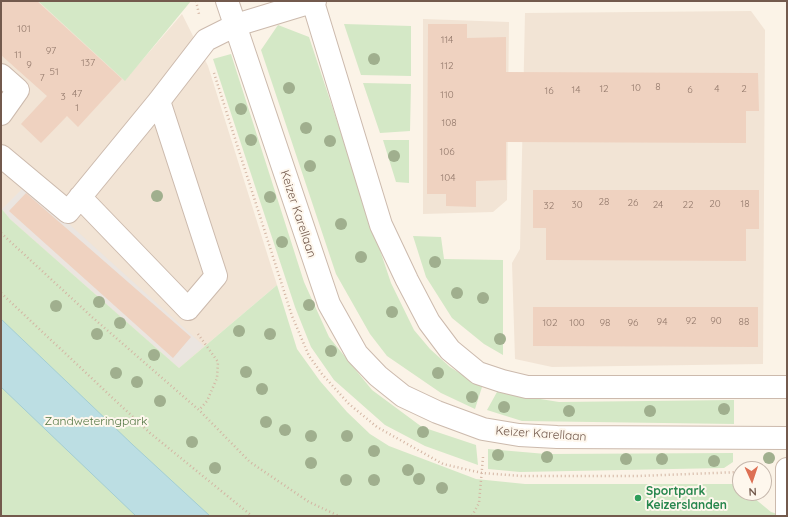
<!DOCTYPE html>
<style>
body{margin:0}
#map{position:relative;width:788px;height:517px;overflow:hidden;background:#fbf3e7;font-family:Quicksand,sans-serif}
canvas{display:block}
.frame{position:absolute;inset:0;border:2px solid #735a4d;pointer-events:none}
.north{position:absolute;left:732px;top:461px;width:40px;height:40px;box-sizing:border-box;background:#fef7ed;border:1px solid #c6b8ad;border-radius:50%;rotate:177deg;font-size:11px;font-weight:700;line-height:16px;text-align:center;color:#735a4d}
.north::after{content:'';display:block;margin:auto;width:14px;height:18px;background:#dd7054;clip-path:polygon(50% 0,100% 100%,50% 72%,0 100%)}
</style>
<div id="map">
<canvas width="788" height="517"></canvas>
<div class="frame"></div>
<div class="north">N</div>
</div>
<script>
const ctx = document.querySelector('canvas').getContext('2d');
ctx.lineJoin = 'round';
function fillPath(path, color) { ctx.fillStyle = color; ctx.fill(path, 'evenodd'); }
const poly = rows => new Path2D(rows.map(r => 'M' + r).join(''));
function trace(path, color, width, dash) { ctx.strokeStyle = color; ctx.lineWidth = width; ctx.lineCap = dash ? 'butt' : 'round'; ctx.setLineDash(dash || []); ctx.stroke(path); }
function write(font, color, halo, rows, align = 'center') {
  ctx.font = font + ' Quicksand,sans-serif'; ctx.lineWidth = 4; ctx.setLineDash([]); ctx.textBaseline = 'middle'; ctx.strokeStyle = halo; ctx.fillStyle = color; for (const [text, x, y, turn = 0] of rows) {
    ctx.save(); ctx.translate(x, y); ctx.rotate((+turn || 0) * Math.PI / 180); ctx.textAlign = isNaN(turn) ? turn : align; if (halo) ctx.strokeText(text, 0, 0); ctx.fillText(text, 0, 0); ctx.restore();
  }
}
fillPath(poly([
 [1,1,38,1,125,80,182,14,208,66,277,285,179,368,10,219,1,208],
 [751,11,765,30,763,364,552,367,515,359,512,263,520,249,525,13],
 [423,19,509,22,507,200,493,212,423,214]
]), '#f2e4d5');
fillPath(poly([
 [26,185,204,346,179,368,10,219,2,209]
]), '#ebe5e0');
fillPath(poly([
 [38,1,191,1,125,81],
 [344,24,411,26,411,76,361,75],
 [278,25,309,37,391,283,414,330,430,349,450,367,482,387,475,409,441,393,387,356,370,334,336,274,261,50],
 [231,54,304,282,329,337,372,390,422,427,476,445,478,465,425,446,385,425,334,380,311,347,295,307,213,59],
 [363,83,411,84,410,131,380,133],
 [383,140,409,140,409,183,396,182],
 [1,208,10,219,179,368,277,285,297,349,320,381,347,412,370,434,389,446,476,479,525,484,738,484,740,486,740,493,748,493,771,512,784,516,1,516],
 [413,236,441,237,444,259,503,260,503,355,484,344,452,318,426,277],
 [497,392,559,402,734,400,734,424,522,421,487,410],
 [488,449,546,454,733,453,733,462,724,468,520,472,488,469]
]), '#d4e8c6');
const water = poly([
 [1,319,133,445,210,516,136,516,1,387,1,319]
]);
fillPath(water, '#bcdee3');
trace(water, '#a3ced4', 1);
fillPath(poly([
 [1,1,37,1,122,79,78,127,67,116,41,143,21,124,47,96,1,55],
 [428,24,467,24,467,38,506,37,506,72,758,73,759,111,746,111,746,143,506,142,506,180,476,181,476,207,446,206,446,194,427,194],
 [533,190,759,190,759,229,746,229,746,261,546,260,546,228,533,228],
 [26,193,191,337,173,358,9,211],
 [533,307,758,307,758,347,533,346]
]), '#efd2c0');
const minor = poly([
 [227,1,329,304,357,354,378,376,403,396,437,412,483,429,519,435,557,437,787,438],
 [313,2,381,225,407,280,429,322,450,350,478,373,502,381,527,387,787,387],
 [1,75,18,90,1,114],
 [1,156,68,212,159,101,206,40,236,25,315,1],
 [80,197,188,309,216,276,159,101],
 [787,516,787,469]
]);
trace(minor, '#ccbaad', 24);
trace(poly([
 [196,1,199,14],
 [214,73,292,316,309,356,322,374,349,404,377,427,443,464,482,473,522,476,638,476,740,472],
 [1,233,92,317,199,410,250,462,309,502,339,516],
 [1,293,150,433,252,516],
 [198,334,218,362,217,378,207,401,199,410],
 [472,516,479,503,483,457]
]), '#d3b5a3', 2.5, [1, 3]);
trace(minor, '#fff', 22);
ctx.fillStyle = '#a0af8e';
for (const [x, y] of [
 [374,59],
 [289,88],
 [241,109],
 [306,128],
 [251,140],
 [330,141],
 [394,156],
 [310,166],
 [157,196],
 [270,197],
 [341,224],
 [282,242],
 [361,257],
 [435,262],
 [457,293],
 [483,298],
 [99,302],
 [309,305],
 [56,306],
 [392,312],
 [120,323],
 [239,331],
 [97,334],
 [270,334],
 [500,339],
 [331,351],
 [154,355],
 [246,372],
 [116,373],
 [438,373],
 [137,382],
 [262,389],
 [472,397],
 [160,401],
 [504,407],
 [724,409],
 [569,411],
 [650,411],
 [266,422],
 [285,430],
 [423,432],
 [311,436],
 [347,436],
 [192,442],
 [374,451],
 [498,455],
 [547,457],
 [769,458],
 [626,459],
 [662,459],
 [714,461],
 [311,463],
 [215,468],
 [408,470],
 [419,479],
 [346,480],
 [374,480],
 [442,488]
]) { ctx.beginPath(); ctx.arc(x, y, 6, 0, 2 * Math.PI); ctx.fill(); }
for (const [x, y, r, color] of [
 [638,498,4,"#2e9e5b"]
]) { const dot = new Path2D(); dot.arc(x, y, r, 0, 2 * Math.PI); ctx.fillStyle = color; ctx.fill(dot); trace(dot, '#fef7ed', 1.5); }
write('10px', '#92786a', null, [
 ["101",24,29],
 ["114",447,40],
 ["97",51,51],
 ["11",18,55],
 ["137",88,63],
 ["9",29,65],
 ["112",447,66],
 ["51",54,72],
 ["7",42,78],
 ["8",658,87],
 ["10",636,88],
 ["12",604,89],
 ["4",717,89],
 ["2",744,89],
 ["14",576,90],
 ["6",690,90],
 ["16",549,91],
 ["47",77,94],
 ["110",447,95],
 ["3",63,97],
 ["1",77,108],
 ["108",449,123],
 ["106",447,152],
 ["104",448,178],
 ["28",604,202],
 ["26",633,203],
 ["20",715,204],
 ["18",745,204],
 ["30",577,205],
 ["24",658,205],
 ["22",688,205],
 ["32",549,206],
 ["92",691,321],
 ["90",716,321],
 ["94",662,322],
 ["88",744,322],
 ["102",550,323],
 ["100",577,323],
 ["98",605,323],
 ["96",633,323]
]);
write('12px', '#735a4d', '#fef7ed', [
 ["Keizer Karellaan",298,214,72],
 ["Keizer Karellaan",541,434,4]
]);
write('12px', '#557845', '#fef7ed', [
 ["Zandweteringpark",96,421]
]);
write('bold 12px', '#27864d', '#fef7ed', [
 ["Sportpark",646,491],
 ["Keizerslanden",646,505]
], 'left');
</script>
